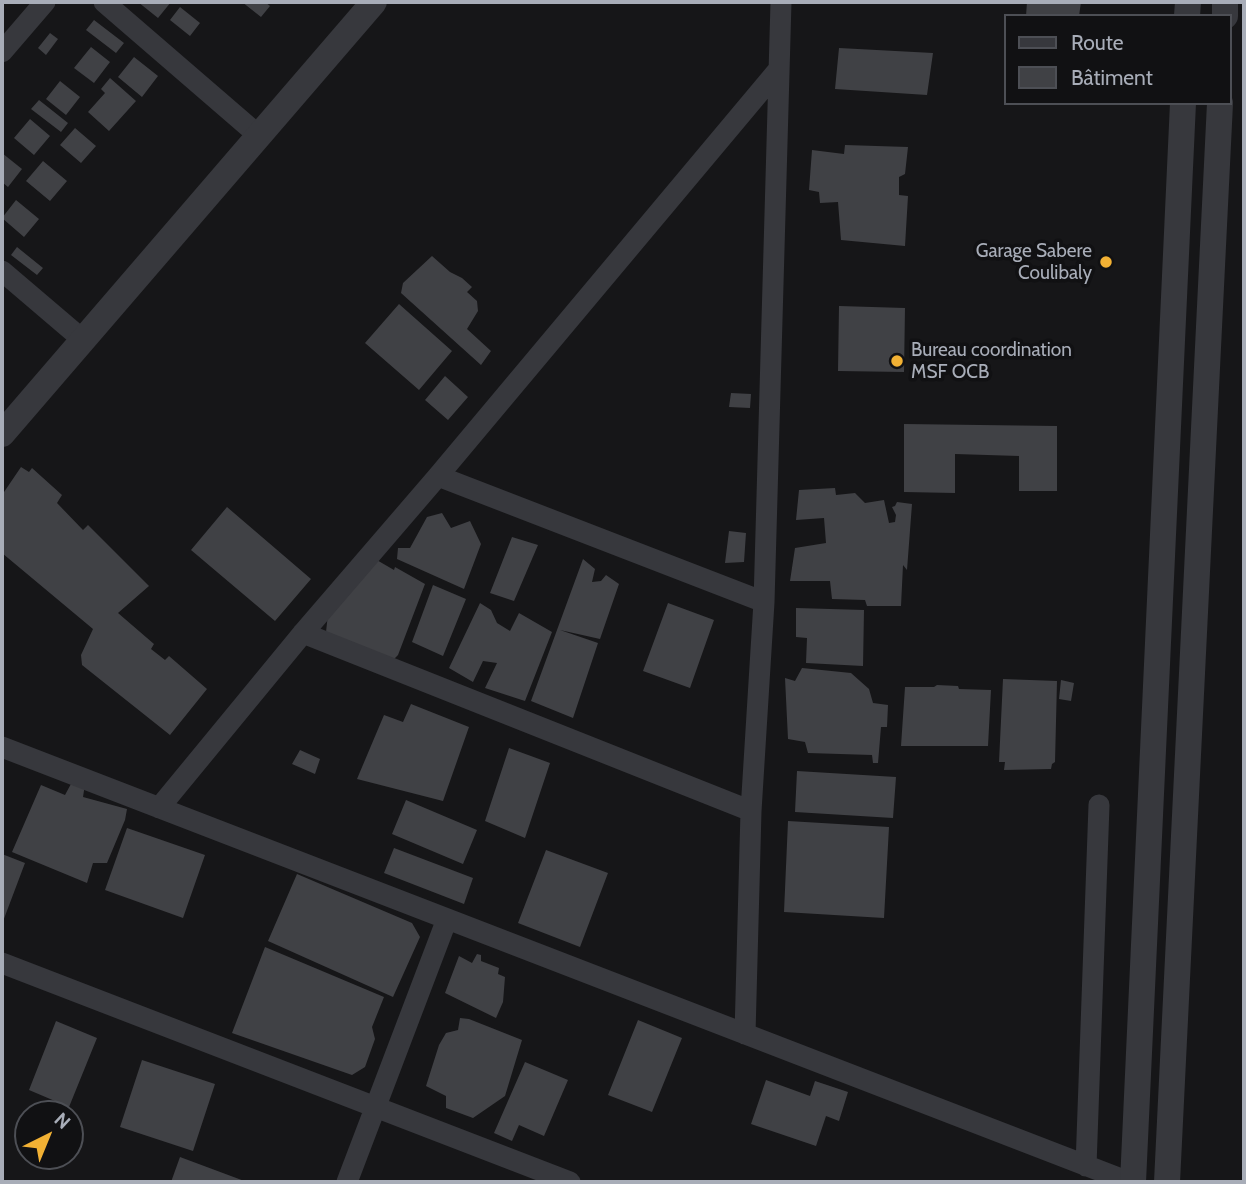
<!DOCTYPE html>
<meta charset="utf-8">
<style>
body{margin:0}
#map{position:relative;width:1246px;height:1184px;overflow:hidden;background:#161618;font-family:Cabin,sans-serif}
canvas{display:block}
.frame{position:absolute;inset:0;border:4px solid #a8adb8;pointer-events:none}
.legend{position:absolute;left:1004px;top:14px;width:228px;height:91px;box-sizing:border-box;background:#111113;border:2px solid #4d4f55;margin:0;padding:9px 12px;list-style:none;font-size:21px;color:#a8adb8}
.legend li{display:flex;align-items:center;gap:14px;height:35px}
.legend b{width:35px;border:2px solid #4d4f55}
.north{position:absolute;left:14px;top:1100px;width:70px;height:70px;box-sizing:border-box;background:#111113;border:2px solid #4d4f55;border-radius:50%;rotate:43deg;font-size:19px;font-weight:700;line-height:28px;text-align:center;color:#a8adb8}
.north::after{content:'';display:block;margin:auto;width:24px;height:32px;background:#f2b134;clip-path:polygon(50% 0,100% 100%,50% 72%,0 100%)}
</style>
<div id="map">
<canvas width="1246" height="1184"></canvas>
<div class="frame"></div>
<ul class="legend">
<li><b style="height:9px;background:#37383d"></b>Route</li>
<li><b style="height:19px;background:#404145"></b>Bâtiment</li>
</ul>
<div class="north">N</div>
</div>
<script>
const ctx = document.querySelector('canvas').getContext('2d');
ctx.lineJoin = 'round';
function fillPath(path, color) { ctx.fillStyle = color; ctx.fill(path, 'evenodd'); }
const poly = rows => new Path2D(rows.map(r => 'M' + r).join(''));
function trace(path, color, width, dash) { ctx.strokeStyle = color; ctx.lineWidth = width; ctx.lineCap = dash ? 'butt' : 'round'; ctx.setLineDash(dash || []); ctx.stroke(path); }
function write(font, color, halo, rows, align = 'center') {
  ctx.font = font + ' Cabin,sans-serif'; ctx.lineWidth = 7; ctx.setLineDash([]); ctx.textBaseline = 'middle'; ctx.strokeStyle = halo; ctx.fillStyle = color; for (const [text, x, y, turn = 0] of rows) {
    ctx.save(); ctx.translate(x, y); ctx.rotate((+turn || 0) * Math.PI / 180); ctx.textAlign = isNaN(turn) ? turn : align; if (halo) ctx.strokeText(text, 0, 0); ctx.fillText(text, 0, 0); ctx.restore();
  }
}
fillPath(poly([
 [138,2,171,2,158,18],
 [242,2,265,2,270,6,261,17],
 [1027,2,1081,2,1079,16,1026,16],
 [180,7,200,23,190,36,170,20],
 [94,20,124,43,116,53,86,30],
 [50,33,58,39,46,55,38,48],
 [91,47,110,62,94,83,74,68],
 [839,48,933,53,927,95,835,89],
 [134,57,158,76,142,97,118,77],
 [110,78,136,101,109,131,88,112,105,93,101,89],
 [60,81,80,97,66,115,46,99],
 [39,100,68,123,61,132,31,109],
 [30,119,50,136,34,155,14,138],
 [75,128,96,146,81,163,60,145],
 [845,145,908,147,905,174,899,177,899,195,908,196,905,246,841,240,838,202,820,203,819,192,809,190,812,150,844,154],
 [2,153,22,169,8,187,2,182],
 [43,161,67,181,50,201,26,181],
 [16,200,39,219,24,237,2,218],
 [17,247,43,268,37,275,11,255],
 [432,256,450,272,462,278,472,287,467,292,477,301,478,311,467,329,491,351,481,365,401,293,403,283],
 [399,304,452,351,419,390,365,343],
 [839,306,905,308,904,372,838,371],
 [445,376,468,397,448,420,425,400],
 [731,393,751,394,750,408,729,407],
 [904,424,1057,426,1057,491,1019,491,1019,456,955,454,955,493,904,492],
 [21,467,29,472,32,468,62,495,57,503,83,530,88,525,149,586,118,613,154,644,151,649,165,660,169,656,207,689,170,735,82,665,81,655,93,629,2,553,2,495],
 [835,488,836,495,855,493,865,503,884,500,889,523,895,522,896,515,892,507,895,506,897,502,912,504,907,570,903,565,901,606,867,606,865,600,832,599,830,581,790,581,795,548,826,543,824,518,796,520,799,490],
 [227,507,311,579,275,621,191,550],
 [442,513,451,528,470,521,481,544,464,589,397,559,398,548,410,548,427,517],
 [729,531,746,533,744,562,725,563],
 [512,537,538,545,514,601,490,593],
 [375,559,394,570,395,567,425,584,398,655,392,661,326,632,328,614],
 [583,559,595,569,592,582,601,581,606,575,619,584,600,639,560,630,598,643,573,718,531,701],
 [433,585,466,599,443,656,412,642],
 [480,603,491,610,497,623,510,631,519,613,552,632,525,701,485,688,497,663,483,661,473,682,449,668],
 [668,603,714,620,690,688,643,671],
 [796,608,864,610,863,666,806,663,807,638,796,637],
 [802,668,851,673,869,689,873,703,888,705,887,727,881,727,878,763,873,763,872,755,808,753,805,742,788,739,785,678,795,681],
 [1003,679,1057,681,1055,762,1052,764,1051,769,1004,770,1005,762,999,762],
 [1061,680,1074,683,1071,701,1059,699],
 [937,685,958,686,959,689,991,690,988,746,901,746,905,687,934,687],
 [411,704,469,727,443,801,357,779,384,715,403,722],
 [509,748,550,763,525,838,485,821],
 [300,750,320,759,315,774,292,764],
 [797,771,896,777,893,818,795,812],
 [72,782,85,784,83,797,127,809,125,820,107,863,93,863,87,883,12,852,41,785,65,795],
 [406,800,477,830,463,864,392,834],
 [788,821,889,827,884,918,784,912],
 [127,828,205,855,183,918,105,890],
 [394,848,473,878,464,904,384,873],
 [546,850,608,873,580,947,518,923],
 [2,854,25,863,2,924],
 [297,874,412,923,420,937,393,997,268,941],
 [265,947,384,997,372,1027,375,1039,365,1067,352,1075,232,1033],
 [477,954,481,955,481,961,499,968,498,974,505,977,503,1002,496,1018,445,993,459,956,472,963],
 [460,1018,469,1019,522,1040,505,1096,473,1118,446,1108,446,1096,426,1086,439,1045,446,1033,458,1030],
 [638,1020,682,1038,652,1112,608,1095],
 [56,1021,97,1038,69,1107,29,1090],
 [142,1060,215,1084,193,1151,120,1127],
 [525,1062,568,1080,544,1136,519,1125,512,1141,494,1133],
 [766,1080,810,1096,815,1081,848,1092,839,1121,826,1116,816,1146,751,1124],
 [180,1157,247,1182,171,1182]
]), '#404145');
trace(poly([
 [104,2,258,135],
 [2,52,45,2],
 [2,271,83,340],
 [438,476,764,602],
 [303,633,751,811],
 [2,747,1129,1182],
 [159,808,303,633,438,476,779,69],
 [2,963,570,1182],
 [745,1034,751,811,764,602,781,2],
 [1086,1166,1099,805],
 [347,1182,447,919]
]), '#37383d', 21);
trace(poly([
 [1187,16,1188,2],
 [1225,16,1225,2],
 [2,434,374,2],
 [1133,1182,1183,103],
 [1167,1182,1220,103]
]), '#37383d', 26);
for (const [x, y, r, color] of [
 [1106,262,7,"#f2b134"],
 [897,361,7,"#f2b134"]
]) { const dot = new Path2D(); dot.arc(x, y, r, 0, 2 * Math.PI); ctx.fillStyle = color; ctx.fill(dot); trace(dot, '#111113', 2.5); }
write('19px', '#a8adb8', '#111113', [
 ["Garage Sabere",1092,251],
 ["Coulibaly",1092,273],
 ["Bureau coordination",911,350,"left"],
 ["MSF OCB",911,372,"left"]
], 'right');
</script>
